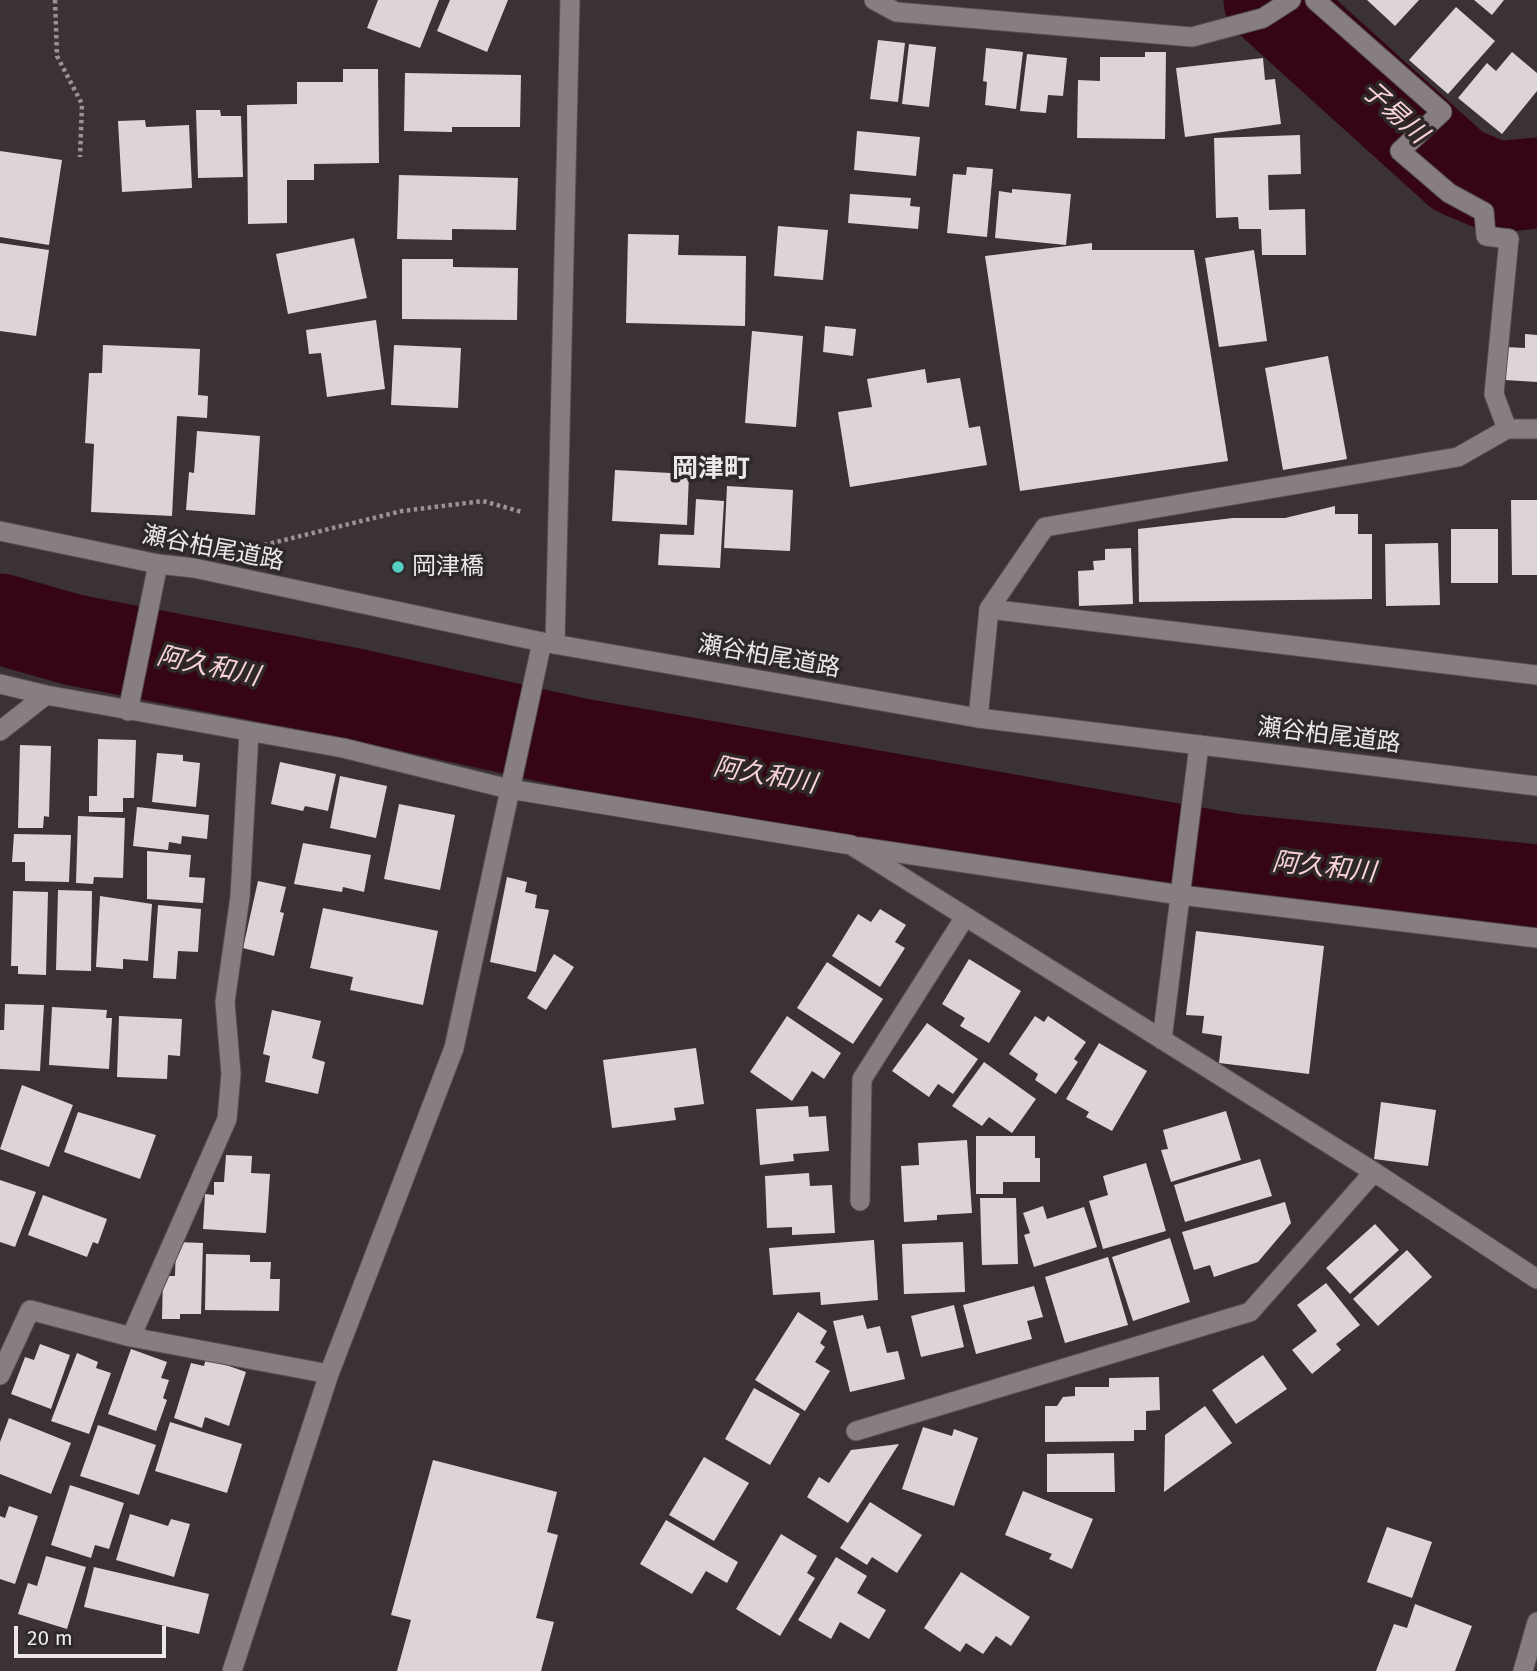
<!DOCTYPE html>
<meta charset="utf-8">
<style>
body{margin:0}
#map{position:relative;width:1537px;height:1671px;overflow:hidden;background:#3a3233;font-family:"Fira Sans",sans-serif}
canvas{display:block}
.scale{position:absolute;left:14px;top:1626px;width:152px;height:32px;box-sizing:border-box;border:4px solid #ece7e8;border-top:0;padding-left:9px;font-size:21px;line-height:24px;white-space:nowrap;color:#ece7e8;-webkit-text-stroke:5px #2f2829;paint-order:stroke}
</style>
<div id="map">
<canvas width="1537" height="1671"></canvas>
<div class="scale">20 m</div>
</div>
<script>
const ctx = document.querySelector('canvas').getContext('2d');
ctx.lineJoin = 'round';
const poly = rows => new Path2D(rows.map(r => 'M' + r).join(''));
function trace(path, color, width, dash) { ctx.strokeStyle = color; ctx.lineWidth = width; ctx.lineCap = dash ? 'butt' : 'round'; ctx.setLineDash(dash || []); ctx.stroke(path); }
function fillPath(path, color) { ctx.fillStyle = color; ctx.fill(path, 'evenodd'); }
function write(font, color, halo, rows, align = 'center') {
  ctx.font = font + ' "Fira Sans","Noto Sans JP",sans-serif'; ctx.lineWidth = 7; ctx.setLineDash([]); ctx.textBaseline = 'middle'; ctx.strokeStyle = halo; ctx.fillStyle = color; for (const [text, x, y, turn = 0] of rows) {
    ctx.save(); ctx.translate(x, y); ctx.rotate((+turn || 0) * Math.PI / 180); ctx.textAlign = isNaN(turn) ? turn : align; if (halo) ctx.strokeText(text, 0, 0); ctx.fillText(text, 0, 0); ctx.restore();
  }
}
trace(poly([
 [1269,0,1458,171,1496,187,1537,183],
 [0,619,74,640,350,693,576,743,1232,859,1537,890]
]), '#350514', 91);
fillPath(poly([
 [378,0,439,0,420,48,367,28],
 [450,0,508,0,487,52,437,31],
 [1367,0,1419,0,1395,26],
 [1474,0,1504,0,1492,15],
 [1456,7,1495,41,1448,94,1409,60],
 [878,40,905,43,898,102,870,99],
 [909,44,936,47,929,107,902,104],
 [986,48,1023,52,1016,109,985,105,987,82,983,81],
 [1145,52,1166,52,1165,139,1077,138,1078,80,1100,81,1100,57,1145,57],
 [1512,52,1537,73,1537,91,1502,134,1458,98,1487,63,1496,71],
 [1027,54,1067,58,1063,96,1048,95,1046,113,1020,111],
 [1263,58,1265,80,1275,79,1281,124,1185,137,1176,68],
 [343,69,378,69,379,163,314,164,314,180,287,180,287,223,248,224,247,105,297,104,297,82,343,82],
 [405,73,521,75,520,127,452,127,452,132,404,131],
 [196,110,220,110,221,116,241,116,243,177,198,178],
 [145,120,146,127,189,125,192,188,122,192,118,121],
 [857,131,920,137,916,176,854,170],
 [1300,135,1301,174,1268,175,1269,210,1305,209,1306,255,1262,255,1261,229,1239,229,1238,217,1216,218,1214,138],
 [0,151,62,160,49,245,0,237],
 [967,167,993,169,987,237,947,233,953,174,966,175],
 [399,175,518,178,516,230,452,229,452,240,397,239],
 [1012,189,1071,194,1066,245,995,238,999,191,1012,193],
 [850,194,911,198,910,206,920,207,918,229,848,223],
 [778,226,828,230,823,280,774,276],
 [628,234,679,235,678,255,746,256,745,326,626,323],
 [354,238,367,298,288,314,276,254],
 [0,243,49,250,36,336,0,331],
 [1092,243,1092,250,1194,250,1228,461,1020,491,985,256],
 [1254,250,1267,341,1219,347,1205,258],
 [402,259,453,259,453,267,518,268,517,320,402,319],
 [376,320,385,389,327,397,321,353,309,354,306,330],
 [825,326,856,329,853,356,823,352],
 [752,331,803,336,796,427,745,423],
 [1525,334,1537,335,1537,382,1505,380,1506,347,1525,348],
 [103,345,200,349,198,395,208,396,207,418,177,416,172,516,91,512,94,444,85,443,89,373,102,373],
 [394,345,461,348,458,408,391,405],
 [1328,356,1347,459,1283,470,1265,368],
 [925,369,927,383,960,378,969,428,980,426,987,465,850,487,838,412,872,407,867,379],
 [197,431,260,436,255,515,186,510,189,472,194,473],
 [615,470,689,474,687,525,612,521],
 [727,486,793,490,790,551,724,548],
 [696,499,724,501,720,568,658,565,660,534,694,535],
 [1511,500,1537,500,1537,575,1512,575],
 [1335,506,1335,514,1358,514,1358,534,1372,534,1372,599,1139,602,1138,529,1233,518,1285,518],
 [1451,529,1498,529,1498,583,1451,583],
 [1438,543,1440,605,1386,606,1385,544],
 [1131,548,1133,604,1079,606,1078,571,1094,570,1093,561,1105,560,1105,549],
 [98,739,136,740,134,798,123,798,123,812,89,812,89,796,97,796],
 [20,745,51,746,49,817,44,816,43,828,18,828],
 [157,753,183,755,183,761,200,763,196,807,152,802],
 [280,762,336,774,328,811,305,806,303,811,271,804],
 [340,776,387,786,376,838,330,828],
 [399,804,455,815,440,890,384,879],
 [137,807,209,815,207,839,182,836,181,844,169,842,168,850,133,846],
 [78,816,125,818,123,878,94,877,93,884,76,883],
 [14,834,71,835,69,882,25,881,25,862,12,862],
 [303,843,371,855,364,892,343,887,342,892,294,884],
 [147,851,191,855,189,877,205,878,203,903,147,899],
 [507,877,527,882,525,892,537,895,535,908,549,910,536,972,490,962],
 [258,881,286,887,280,912,284,913,274,956,243,948],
 [58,890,92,891,91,971,56,970],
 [13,891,48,892,46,975,18,974,18,966,11,966],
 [100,896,152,904,148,961,123,959,123,969,96,967],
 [158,905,201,909,198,952,178,951,176,979,153,978],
 [323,908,438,931,423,1005,350,990,353,977,310,968],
 [880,909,906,925,895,942,905,948,880,987,832,956,858,914,871,922],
 [1196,931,1324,946,1309,1074,1219,1063,1222,1036,1202,1033,1204,1016,1186,1015],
 [554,954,574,967,546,1010,527,998],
 [969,959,1021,991,989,1043,960,1026,965,1018,942,1004],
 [827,962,883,999,853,1044,797,1008],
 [5,1004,44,1005,40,1071,0,1069,0,1030,4,1030],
 [52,1007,107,1010,106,1018,112,1018,109,1069,49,1065],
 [272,1010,321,1021,312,1058,325,1062,318,1094,265,1082,270,1056,263,1054],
 [119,1016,182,1019,180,1056,168,1055,167,1079,117,1077],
 [787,1016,841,1053,824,1079,812,1071,792,1101,750,1072],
 [1035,1016,1044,1022,1048,1016,1086,1042,1074,1059,1078,1062,1056,1094,1035,1080,1038,1074,1009,1054],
 [927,1023,978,1059,953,1094,938,1084,929,1097,892,1071],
 [1099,1043,1147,1071,1112,1131,1086,1117,1089,1112,1066,1099],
 [696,1048,704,1104,674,1108,676,1120,612,1128,603,1060],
 [984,1062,1036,1099,1012,1133,989,1117,982,1126,952,1106],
 [22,1085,73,1105,49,1167,0,1149],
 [1381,1102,1436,1110,1428,1166,1374,1159],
 [808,1106,809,1117,826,1116,829,1151,793,1154,794,1161,760,1165,756,1109],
 [1226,1111,1241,1160,1171,1182,1161,1150,1168,1149,1163,1130],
 [78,1112,156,1135,140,1179,64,1152],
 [976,1136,1035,1136,1035,1158,1040,1158,1040,1182,1003,1182,1003,1194,976,1194],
 [967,1140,972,1213,937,1215,937,1220,904,1222,901,1166,919,1165,918,1143],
 [226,1155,252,1156,251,1173,270,1174,266,1233,203,1229,205,1194,214,1195,214,1182,224,1182],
 [1260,1159,1272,1196,1185,1222,1174,1185],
 [1146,1163,1166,1231,1103,1249,1089,1201,1108,1195,1103,1176],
 [809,1173,810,1186,832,1185,835,1233,792,1235,792,1227,767,1228,765,1176],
 [0,1180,36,1192,15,1247,0,1242],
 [43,1195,107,1219,98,1244,93,1242,87,1257,28,1235],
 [980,1198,1016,1198,1018,1264,982,1265],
 [1285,1202,1291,1223,1258,1262,1214,1277,1210,1265,1194,1270,1182,1232],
 [1043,1206,1047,1219,1084,1207,1097,1247,1034,1267,1024,1235,1030,1233,1023,1213],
 [1375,1224,1399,1250,1350,1294,1326,1268],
 [1170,1238,1190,1302,1133,1321,1112,1257],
 [874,1240,878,1300,821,1305,820,1292,773,1295,769,1248],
 [176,1242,203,1243,201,1314,180,1314,180,1319,162,1319,163,1276,175,1276],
 [963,1242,965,1292,904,1294,902,1244],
 [1407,1250,1432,1277,1378,1326,1353,1299],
 [206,1254,250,1255,250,1262,271,1262,270,1279,280,1279,279,1311,205,1310],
 [1108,1257,1128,1325,1065,1343,1045,1277],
 [1326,1283,1360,1325,1336,1344,1341,1350,1312,1374,1292,1350,1317,1331,1297,1305],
 [1034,1286,1043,1317,1027,1321,1032,1339,976,1354,963,1305],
 [954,1305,964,1347,921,1357,911,1316],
 [798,1312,827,1331,820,1343,825,1347,815,1362,830,1371,805,1411,755,1380],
 [863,1315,867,1329,880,1326,887,1353,898,1351,905,1379,850,1392,833,1321],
 [40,1344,70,1355,51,1409,11,1394,25,1357,34,1360],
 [131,1349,167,1362,161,1378,169,1380,163,1398,167,1400,156,1431,108,1414],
 [77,1353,98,1362,96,1368,111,1373,89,1434,51,1421],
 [1263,1355,1287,1389,1236,1424,1212,1390],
 [206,1358,246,1372,229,1426,205,1417,202,1428,174,1418,191,1363,204,1366],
 [1159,1377,1160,1410,1146,1411,1146,1430,1134,1430,1134,1441,1045,1442,1045,1406,1057,1406,1063,1397,1075,1396,1075,1387,1109,1387,1109,1378],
 [754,1388,800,1414,770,1465,725,1439],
 [1205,1406,1232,1443,1164,1492,1165,1435],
 [9,1418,71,1443,51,1494,0,1474,0,1442],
 [170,1422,242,1444,227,1493,155,1471],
 [98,1425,156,1445,139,1495,80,1476],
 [923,1427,952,1436,954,1429,978,1438,954,1506,902,1489],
 [899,1444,848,1523,807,1497,819,1477,829,1483,851,1450],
 [1114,1453,1115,1492,1047,1492,1047,1454],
 [704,1457,749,1483,714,1541,669,1515],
 [433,1460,557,1492,547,1532,558,1535,536,1618,554,1622,541,1671,397,1671,411,1620,391,1615],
 [70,1485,124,1503,109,1549,95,1545,91,1558,51,1545],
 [1023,1491,1093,1519,1072,1569,1049,1559,1052,1554,1005,1535],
 [870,1502,922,1535,897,1573,872,1557,867,1565,840,1548],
 [9,1506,38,1516,15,1584,0,1579,0,1516,5,1518],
 [130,1514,168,1526,171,1519,190,1524,174,1577,116,1560],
 [666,1520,738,1562,727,1583,706,1571,692,1594,640,1564],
 [1387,1527,1432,1542,1412,1598,1367,1582],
 [781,1534,817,1556,807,1573,815,1578,780,1636,736,1609],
 [46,1556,86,1567,67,1629,18,1614,28,1583,37,1586],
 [836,1557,867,1576,857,1593,886,1610,869,1639,840,1622,831,1639,798,1620],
 [94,1567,209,1594,199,1634,84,1607],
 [961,1572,1030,1617,1011,1646,996,1636,983,1654,966,1643,960,1652,924,1628],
 [1415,1604,1472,1626,1455,1671,1376,1671,1394,1624,1407,1628]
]), '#ded4d5');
const service = poly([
 [1315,0,1442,112,1400,151,1449,193,1484,212,1486,236,1509,239],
 [989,609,1537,675]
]);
const minor = poly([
 [874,0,896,12,1192,37,1263,18,1291,0],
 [1507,429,1494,394,1509,239],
 [555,644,570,0],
 [0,684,46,695],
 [128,711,158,564],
 [978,718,989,609,1045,527,1458,457,1507,429,1537,429],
 [0,731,46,695,343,748,509,789,851,845,1374,1172,1537,1279],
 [249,732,240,897,225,1002,231,1074,227,1119,131,1337,329,1374],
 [859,847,1180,895,1537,938],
 [1162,1040,1199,745],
 [860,1201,862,1079,965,917],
 [0,1375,30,1310,131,1337],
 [856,1431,1250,1312,1374,1172],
 [232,1671,329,1374,454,1048,542,642],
 [1523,1671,1537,1622]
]);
const secondary = poly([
 [0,531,158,564,194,568,542,642,978,718,1537,786]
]);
trace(service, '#564f50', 21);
trace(minor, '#564f50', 21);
trace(secondary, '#564f50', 21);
trace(poly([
 [55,0,57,56,82,104,80,157],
 [264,545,402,511,483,501,522,512]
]), '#999394', 4.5, [3.5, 3.5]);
trace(service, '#877e7f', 19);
trace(minor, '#877e7f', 19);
trace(secondary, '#877e7f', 19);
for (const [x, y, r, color] of [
 [398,567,7,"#56cec3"]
]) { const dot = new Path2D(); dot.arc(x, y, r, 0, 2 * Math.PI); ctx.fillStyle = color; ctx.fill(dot); trace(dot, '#2f2829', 2.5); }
write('24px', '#ece7e8', '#2f2829', [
 ["瀬谷柏尾道路",213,549,11],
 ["瀬谷柏尾道路",769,657,10],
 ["瀬谷柏尾道路",1329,736,7]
]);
write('24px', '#ece7e8', '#2f2829', [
 ["岡津橋",412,567]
], 'left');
write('italic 26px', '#f9d3d9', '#2f2829', [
 ["子易川",1394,113,42],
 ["阿久和川",208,667,12],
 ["阿久和川",765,776,10],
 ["阿久和川",1324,868,6]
]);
write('bold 26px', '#ece7e8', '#2f2829', [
 ["岡津町",711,470]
]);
</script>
